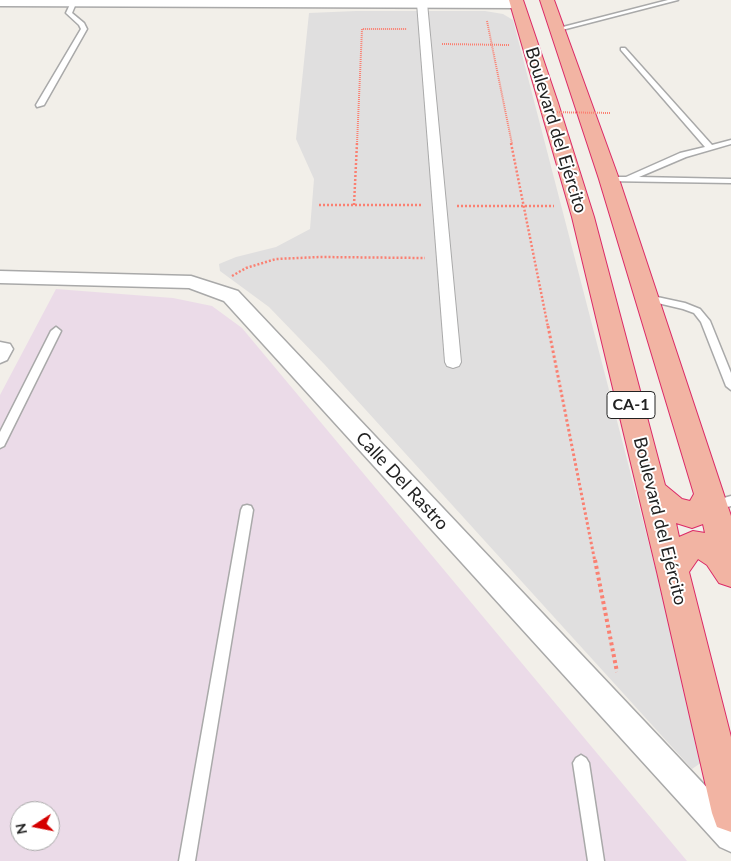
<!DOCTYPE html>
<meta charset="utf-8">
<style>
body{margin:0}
#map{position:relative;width:731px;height:861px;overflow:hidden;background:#f2efe9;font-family:Lato,sans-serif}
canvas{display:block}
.north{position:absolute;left:10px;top:801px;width:50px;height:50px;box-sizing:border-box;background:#fff;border:1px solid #a7a7a7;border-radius:50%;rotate:259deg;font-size:14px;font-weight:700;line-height:20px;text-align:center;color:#222}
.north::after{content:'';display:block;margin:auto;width:18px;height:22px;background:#d40000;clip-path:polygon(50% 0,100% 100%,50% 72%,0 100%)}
</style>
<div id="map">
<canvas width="731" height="861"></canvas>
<div class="north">N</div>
</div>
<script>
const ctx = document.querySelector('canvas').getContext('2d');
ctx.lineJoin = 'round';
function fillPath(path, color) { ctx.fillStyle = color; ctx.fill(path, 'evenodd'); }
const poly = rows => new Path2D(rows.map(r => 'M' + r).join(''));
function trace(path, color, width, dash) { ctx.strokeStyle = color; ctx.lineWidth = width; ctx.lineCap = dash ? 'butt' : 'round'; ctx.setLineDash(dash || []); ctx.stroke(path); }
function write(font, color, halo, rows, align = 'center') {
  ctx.font = font + ' Lato,sans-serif'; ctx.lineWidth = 4; ctx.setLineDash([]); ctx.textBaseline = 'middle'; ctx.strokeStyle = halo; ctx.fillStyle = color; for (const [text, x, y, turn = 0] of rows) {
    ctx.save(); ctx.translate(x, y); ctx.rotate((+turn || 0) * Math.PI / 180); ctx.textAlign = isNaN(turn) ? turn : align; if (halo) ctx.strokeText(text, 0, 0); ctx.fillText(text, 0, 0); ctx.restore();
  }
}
fillPath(poly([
 [356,11,485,11,503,14,513,20,705,760,692,769,325,365,269,307,220,271,219,264,236,257,276,247,310,229,314,179,296,139,309,13]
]), '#e0dfdf');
fillPath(poly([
 [56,289,173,298,212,306,242,328,687,861,0,861,0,395],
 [20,811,50,811,50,841,20,841]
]), '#ebdbe8');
const service = poly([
 [72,0,77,1,72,13,84,23,87,29,44,105,37,107,36,105,81,29,79,25,66,13,72,0],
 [668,0,678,0,558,31,555,29,668,0],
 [621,48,625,48,712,145,731,140,731,144,686,157,639,177,731,179,731,183,606,181,606,177,626,177,680,153,705,147,621,50,621,48],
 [648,295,685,303,700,309,710,321,731,373,731,390,726,386,701,322,694,313,683,309,645,300,643,298,648,295],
 [56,327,61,331,4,446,0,448,0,432,51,331,56,327],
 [731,496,731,506,713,511,709,510,707,506,709,502,731,496],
 [247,505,251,506,253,510,195,861,179,861,241,510,243,506,247,505],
 [581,755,586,758,589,763,604,861,588,861,573,763,576,758,581,755]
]);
const pedestrian = poly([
 [422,0,427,3,461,362,459,366,453,368,447,366,445,362,417,3,422,0]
]);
const minor = poly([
 [0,0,517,0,523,4,517,8,0,6,0,0],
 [0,271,191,276,238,291,731,813,731,852,720,847,224,301,189,288,0,283,0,271],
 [0,342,10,344,13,349,7,360,0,363,0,342]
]);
const trunk = poly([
 [509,0,523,0,558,103,594,217,665,485,682,499,690,501,694,494,599,179,540,0,554,0,619,179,731,516,731,587,719,583,707,565,698,559,689,572,731,737,731,832,717,827,712,813,657,572,572,217,509,0],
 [676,523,692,528,703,524,705,533,693,531,679,537,676,523]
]);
trace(service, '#a9a9a9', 3);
trace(pedestrian, '#a9a9a9', 2);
trace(minor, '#a9a9a9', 3);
trace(trunk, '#dc2a67', 2);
trace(poly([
 [487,21,512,144],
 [442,44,509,45],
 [357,144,362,29,407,29]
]), '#fa8072', 2, [1, 1]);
trace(poly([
 [511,143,548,327],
 [319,205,421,205],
 [354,205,357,143],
 [457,206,554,206],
 [232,276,246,268,276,259,320,257,425,258]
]), '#fa8072', 2.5, [2, 2]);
trace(poly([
 [548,326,595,562]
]), '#fa8072', 3, [2.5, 2.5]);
trace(poly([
 [595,560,617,672]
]), '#fa8072', 4, [3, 3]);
fillPath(service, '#fff');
fillPath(pedestrian, '#fff');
fillPath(minor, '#fff');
fillPath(trunk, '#f2b4a3');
trace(poly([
 [541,112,611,113]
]), '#fa8072', 2, [1, 1]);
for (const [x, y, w] of [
 [631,405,48]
]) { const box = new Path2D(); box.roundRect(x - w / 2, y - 13.5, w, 27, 4); ctx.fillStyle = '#fff'; ctx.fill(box); trace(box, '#222', 1); }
write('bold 16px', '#222', null, [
 ["CA-1",631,405]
]);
write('18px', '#222', '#fff', [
 ["Boulevard del Ejército",556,130,73],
 ["Calle Del Rastro",402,481,47],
 ["Boulevard del Ejército",660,521,76]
]);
</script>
